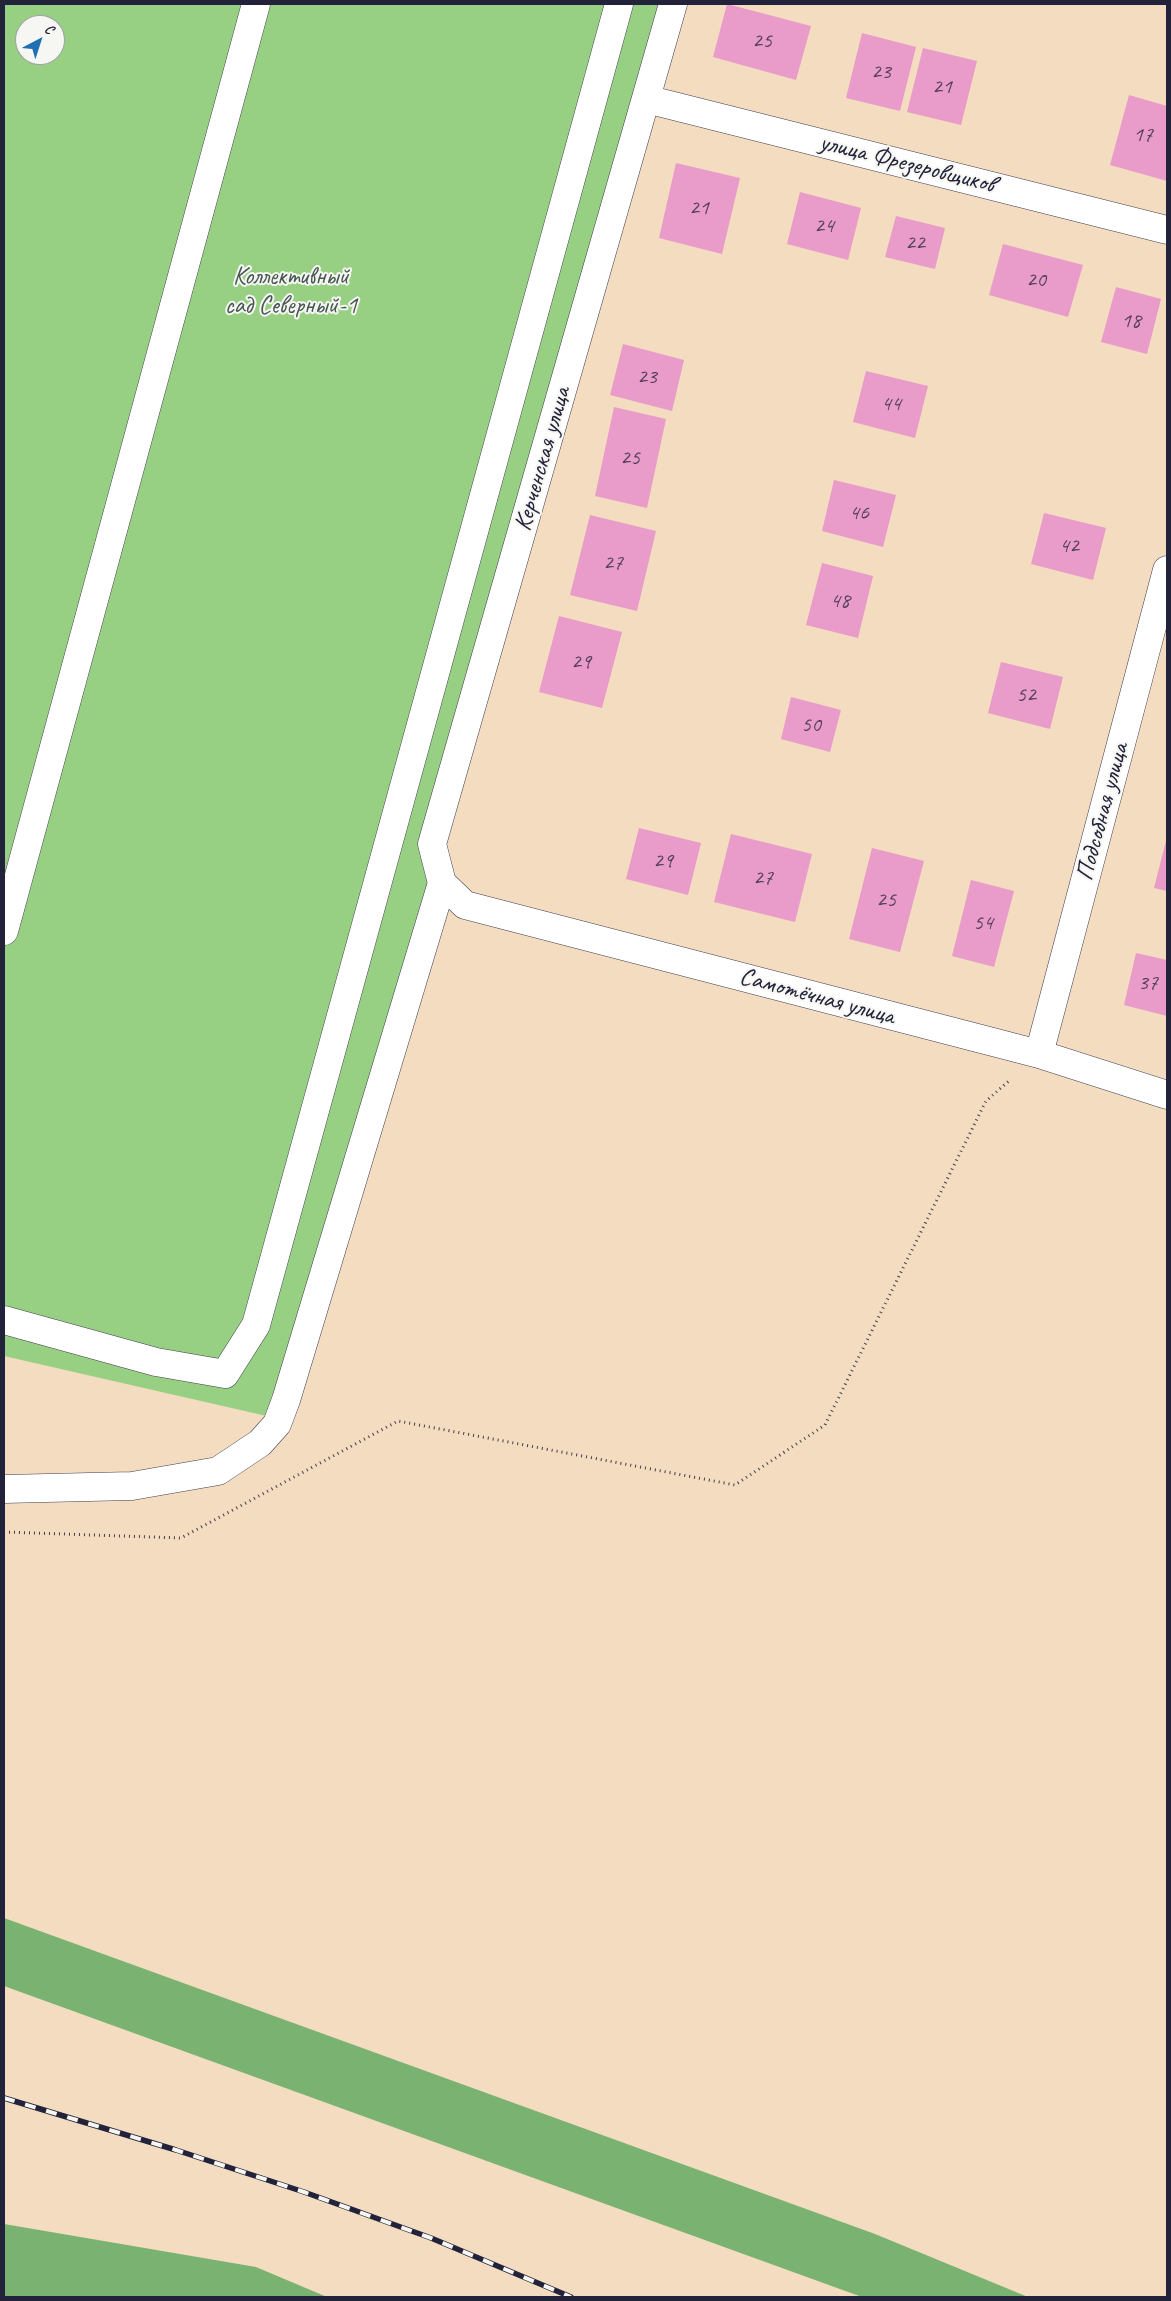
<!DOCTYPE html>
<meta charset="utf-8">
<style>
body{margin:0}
#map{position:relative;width:1171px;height:2301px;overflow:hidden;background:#f3dcbf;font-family:Caveat,sans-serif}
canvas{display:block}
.frame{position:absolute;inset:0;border:5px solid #22223b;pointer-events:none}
.north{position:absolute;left:15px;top:15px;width:50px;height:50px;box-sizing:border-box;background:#f6f6f2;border:1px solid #a1a1a9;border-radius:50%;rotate:40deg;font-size:14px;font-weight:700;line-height:20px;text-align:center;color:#22223b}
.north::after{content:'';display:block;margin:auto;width:18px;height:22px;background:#1f6fb2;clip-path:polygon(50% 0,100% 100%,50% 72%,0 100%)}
</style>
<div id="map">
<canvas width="1171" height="2301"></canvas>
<div class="frame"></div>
<div class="north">С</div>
</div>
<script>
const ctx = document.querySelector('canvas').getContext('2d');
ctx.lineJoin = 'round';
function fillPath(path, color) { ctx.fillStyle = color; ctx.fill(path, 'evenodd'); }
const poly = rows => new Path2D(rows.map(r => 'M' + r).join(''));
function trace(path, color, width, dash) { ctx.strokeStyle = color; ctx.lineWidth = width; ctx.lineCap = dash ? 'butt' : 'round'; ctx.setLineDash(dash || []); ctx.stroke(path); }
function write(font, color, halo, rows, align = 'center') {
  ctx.font = font + ' Caveat,sans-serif'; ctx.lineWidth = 4; ctx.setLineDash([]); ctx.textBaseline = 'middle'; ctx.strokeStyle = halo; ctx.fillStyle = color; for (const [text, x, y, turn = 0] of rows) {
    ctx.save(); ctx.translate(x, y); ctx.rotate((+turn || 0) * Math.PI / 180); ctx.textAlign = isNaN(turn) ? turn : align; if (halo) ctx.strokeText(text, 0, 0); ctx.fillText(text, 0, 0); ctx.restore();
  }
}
fillPath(poly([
 [4,4,665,4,426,900,271,1417,4,1356],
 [25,25,55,25,55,55,25,55]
]), '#97d083');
fillPath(poly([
 [4,1918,875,2234,1028,2297,862,2297,4,1986],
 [4,2224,256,2267,327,2297,4,2297]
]), '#79b271');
fillPath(poly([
 [727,4,811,26,796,80,713,57],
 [862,33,916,47,900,111,846,98],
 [923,48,977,61,961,125,907,112],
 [1129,95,1167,106,1167,181,1110,165],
 [676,163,740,178,722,254,659,238],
 [800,192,861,208,848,260,787,244],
 [896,216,945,228,935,269,885,257],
 [1003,244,1083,265,1068,317,989,295],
 [1116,287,1161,299,1147,354,1101,342],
 [623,344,684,360,672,411,610,395],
 [866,371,928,386,915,438,853,422],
 [614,407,666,419,647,508,595,496],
 [834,480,896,495,883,547,822,531],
 [1044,513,1106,528,1093,580,1031,564],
 [590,515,656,531,637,611,570,595],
 [822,563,873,576,858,638,806,625],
 [559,616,622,632,602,708,539,692],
 [1001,662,1063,677,1050,729,988,713],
 [791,697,841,710,830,752,781,739],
 [639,828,701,843,688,895,626,879],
 [731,834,812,854,795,922,714,902],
 [1167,837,1167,891,1154,888],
 [872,848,924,861,900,952,849,939],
 [971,880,1014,891,994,967,952,956],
 [1136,953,1167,960,1167,1016,1124,1005]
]), '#e99bc9');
const minor = poly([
 [673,4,432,844,442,883,465,905,1039,1054,1167,1095],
 [646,99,1167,230],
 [4,931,256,4],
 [1039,1054,1167,570],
 [4,1320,156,1362,225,1374,256,1325,619,4],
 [4,1489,132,1486,218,1471,260,1443,277,1424,286,1400,442,883]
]);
trace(minor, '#413e4f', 29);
trace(poly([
 [4,1532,181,1538,398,1421,735,1485,825,1425,986,1101,1010,1080]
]), '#413e4f', 3, [1, 4]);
trace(minor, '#fff', 28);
const rail = poly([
 [4,2098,176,2150,304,2192,431,2238,571,2297]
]);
trace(rail, '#22223b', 5.5);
trace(rail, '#f6f6f2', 4, [11]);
write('22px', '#54405e', null, [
 ["25",762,41],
 ["23",881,72],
 ["21",942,87],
 ["17",1143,135],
 ["21",699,208],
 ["24",824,226],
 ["22",915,243],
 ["20",1036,280],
 ["18",1131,321],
 ["23",647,377],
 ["44",891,404],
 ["25",630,458],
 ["46",859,513],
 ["42",1069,546],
 ["27",613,563],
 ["48",840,601],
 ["29",581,662],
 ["52",1026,695],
 ["50",811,725],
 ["29",663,861],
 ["27",763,878],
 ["25",886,900],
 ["54",983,923],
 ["37",1148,983]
]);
write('25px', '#22223b', '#f6f6f2', [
 ["улица Фрезеровщиков",907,164,14],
 ["Керченская улица",543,459,-74],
 ["Подсобная улица",1103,812,-75],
 ["Самотёчная улица",817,997,15]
]);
write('25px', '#455651', '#f6f6f2', [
 ["Коллективный",291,277],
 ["сад Северный-1",291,306]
]);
</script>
